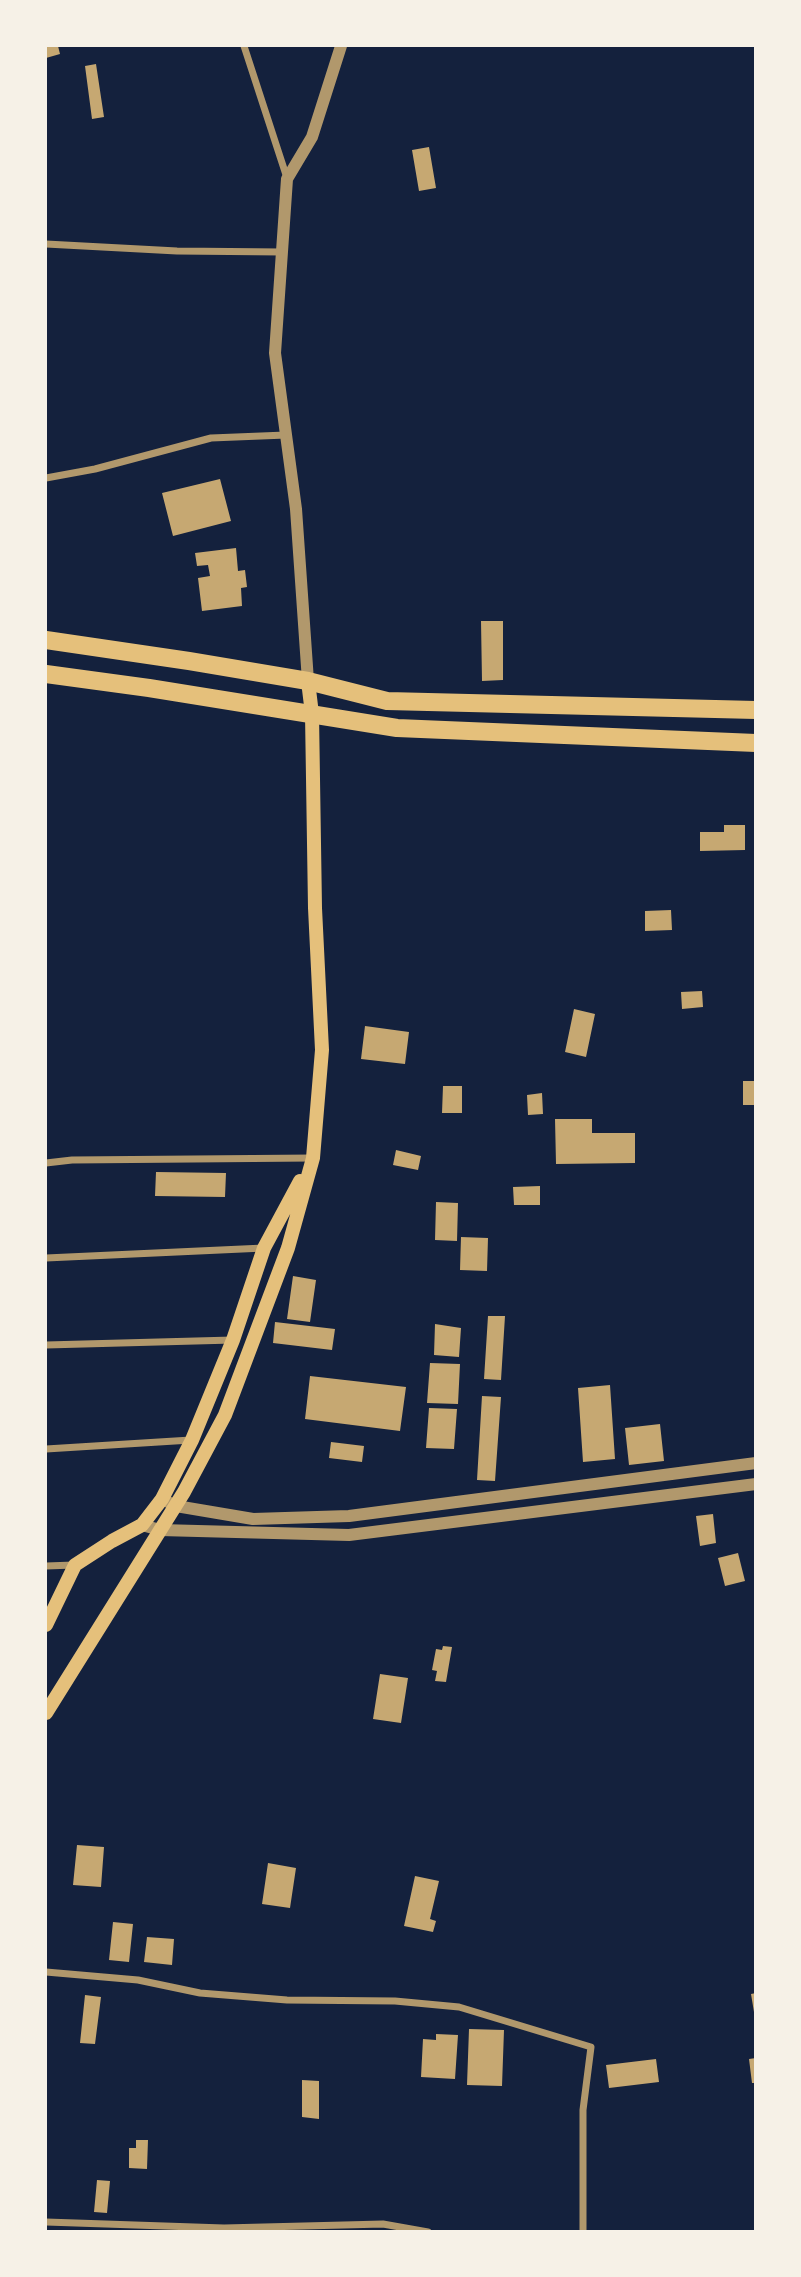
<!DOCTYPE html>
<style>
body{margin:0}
#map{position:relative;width:801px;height:2277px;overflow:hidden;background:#14213d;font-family:Figtree,sans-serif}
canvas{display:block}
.frame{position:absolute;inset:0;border:47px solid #f6f1e7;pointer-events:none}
</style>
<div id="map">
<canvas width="801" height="2277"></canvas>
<div class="frame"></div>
</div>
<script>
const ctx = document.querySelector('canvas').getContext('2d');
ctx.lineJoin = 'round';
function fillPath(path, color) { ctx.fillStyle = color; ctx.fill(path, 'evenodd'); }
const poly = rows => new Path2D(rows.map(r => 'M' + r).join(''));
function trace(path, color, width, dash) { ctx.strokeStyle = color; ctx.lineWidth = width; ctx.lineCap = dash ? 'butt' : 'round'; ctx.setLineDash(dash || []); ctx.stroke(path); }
fillPath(poly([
 [46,46,58,46,60,54,46,58],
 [96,64,104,117,92,119,85,66],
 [429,147,436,188,419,191,412,150],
 [220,479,231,521,173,536,162,493],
 [236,548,238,571,245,570,247,587,241,588,242,606,202,611,198,578,210,576,208,565,197,566,195,553],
 [481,621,503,621,503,680,482,681],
 [724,825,745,825,745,850,700,851,700,832,724,832],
 [671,910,672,930,645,931,645,911],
 [702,991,703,1007,682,1009,681,992],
 [574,1009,595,1014,586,1057,565,1052],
 [365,1026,409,1032,405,1064,361,1059],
 [743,1081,756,1081,756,1105,743,1105],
 [443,1086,462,1086,462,1113,442,1113],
 [542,1093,543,1114,528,1115,527,1095],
 [555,1119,592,1119,592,1133,635,1133,635,1163,556,1164],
 [396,1150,421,1156,418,1170,393,1165],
 [156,1172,226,1173,225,1197,155,1196],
 [540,1186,540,1205,514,1205,513,1187],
 [436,1202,458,1203,457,1241,435,1240],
 [461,1237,488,1238,487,1271,460,1270],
 [293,1276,316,1280,310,1322,287,1319],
 [488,1316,505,1316,501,1380,484,1379],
 [275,1322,335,1329,332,1350,273,1343],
 [435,1324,461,1328,459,1357,434,1355],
 [430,1363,460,1364,458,1404,427,1403],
 [310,1376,406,1387,400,1431,305,1419],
 [610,1385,615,1459,583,1462,578,1388],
 [482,1396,501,1397,495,1481,477,1480],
 [429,1408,457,1409,454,1449,426,1448],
 [660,1424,664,1461,629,1465,625,1428],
 [331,1442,364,1446,362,1462,329,1458],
 [713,1514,716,1543,700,1546,696,1516],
 [738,1553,745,1581,725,1586,718,1558],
 [443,1646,452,1647,446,1682,435,1681,437,1671,432,1670,436,1649,442,1650],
 [380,1674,408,1678,401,1723,373,1719],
 [77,1845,104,1847,101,1887,73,1885],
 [268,1863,296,1868,290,1908,262,1904],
 [415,1876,439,1881,430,1919,436,1921,433,1932,404,1926],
 [113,1922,133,1924,129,1962,109,1960],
 [147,1937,174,1939,172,1965,144,1962],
 [756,1993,756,2012,754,2012,751,1994],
 [85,1995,101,1997,95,2044,80,2043],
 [469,2029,504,2030,502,2086,467,2085],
 [436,2034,458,2035,455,2079,421,2077,423,2039,436,2040],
 [756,2058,756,2083,752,2083,749,2059],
 [656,2059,659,2082,609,2088,606,2065],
 [302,2080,319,2081,319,2119,302,2117],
 [136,2140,148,2140,147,2169,129,2168,129,2148,136,2148],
 [97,2180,110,2181,107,2213,94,2212]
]), '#c6a872');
trace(poly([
 [244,46,287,178],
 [46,244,177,251,282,252],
 [46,478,95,469,211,438,286,435],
 [46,1163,72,1160,313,1158],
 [46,1258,264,1248],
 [46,1345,233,1340],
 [46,1449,191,1440],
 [46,1566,74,1565],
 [46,1972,138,1980,200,1993,287,2000,395,2001,459,2007,591,2047,583,2110,583,2232],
 [46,2222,224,2228,383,2224,428,2232]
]), '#b1986c', 7);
trace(poly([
 [308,681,296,509,275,353,287,179,312,137,341,46],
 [162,1499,176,1506,253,1519,349,1516,756,1463],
 [142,1525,160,1530,349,1535,756,1484]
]), '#b1986c', 12);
trace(poly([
 [46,1625,75,1565,112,1541,142,1525,162,1499,192,1440,233,1340,264,1248,300,1181],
 [46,1713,184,1492,225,1415,288,1248,313,1158,322,1050,315,908,312,714,308,681]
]), '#e5c07b', 14);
trace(poly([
 [46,640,189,661,308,681,387,701,756,710],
 [46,674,149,688,397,728,756,743]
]), '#e5c07b', 18);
</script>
